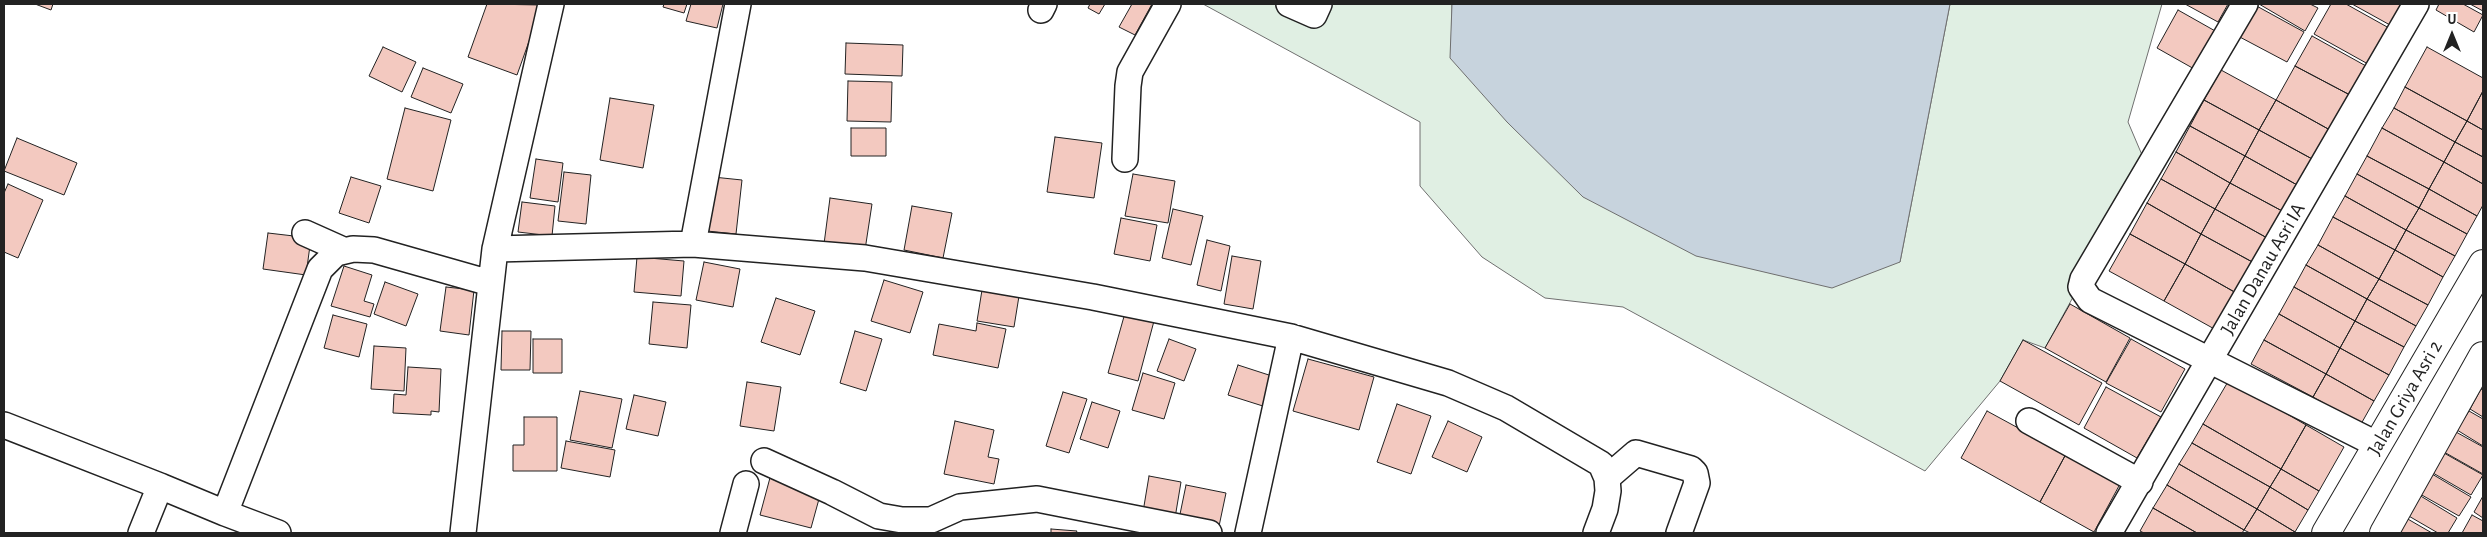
<!DOCTYPE html>
<style>
body{margin:0}
#map{position:relative;width:2487px;height:537px;overflow:hidden;background:#fff;font-family:"Alegreya Sans",sans-serif}
canvas{display:block}
.frame{position:absolute;inset:0;border:5px solid #222;pointer-events:none}
.north{position:absolute;left:2427px;top:10px;width:50px;height:50px;-webkit-text-stroke:4px #fff;paint-order:stroke;rotate:0deg;font-size:14px;font-weight:700;line-height:20px;text-align:center;color:#222}
.north::after{content:'';display:block;margin:auto;width:18px;height:22px;background:#222;clip-path:polygon(50% 0,100% 100%,50% 72%,0 100%)}
</style>
<div id="map">
<canvas width="2487" height="537"></canvas>
<div class="frame"></div>
<div class="north">U</div>
</div>
<script>
const ctx = document.querySelector('canvas').getContext('2d');
ctx.lineJoin = 'round';
function fillPath(path, color) { ctx.fillStyle = color; ctx.fill(path, 'evenodd'); }
const poly = rows => new Path2D(rows.map(r => 'M' + r).join(''));
function trace(path, color, width, dash) { ctx.strokeStyle = color; ctx.lineWidth = width; ctx.lineCap = dash ? 'butt' : 'round'; ctx.setLineDash(dash || []); ctx.stroke(path); }
function write(font, color, halo, rows, align = 'center') {
  ctx.font = font + ' "Alegreya Sans",sans-serif'; ctx.lineWidth = 4; ctx.setLineDash([]); ctx.textBaseline = 'middle'; ctx.strokeStyle = halo; ctx.fillStyle = color; for (const [text, x, y, turn = 0] of rows) {
    ctx.save(); ctx.translate(x, y); ctx.rotate((+turn || 0) * Math.PI / 180); ctx.textAlign = isNaN(turn) ? turn : align; if (halo) ctx.strokeText(text, 0, 0); ctx.fillText(text, 0, 0); ctx.restore();
  }
}
const green = poly([
 [1203,4,1452,4,1451,58,1900,262,1950,4,2162,4,2128,122,2148,169,2083,279,2045,348,2023,340,2000,381,1925,471,1623,307,1545,298,1482,257,1420,186,1420,122,1203,4]
]);
fillPath(green, '#e0efe3');
trace(green, '#6f6f6f', 1);
const water = poly([
 [1452,4,1950,4,1900,262,1832,288,1696,256,1583,197,1507,122,1450,58,1452,4]
]);
fillPath(water, '#c7d3dd');
trace(water, '#6f6f6f', 1);
const building = poly([
 [35,4,53,4,51,10,35,4],
 [487,4,542,5,517,75,468,57,487,4],
 [664,4,687,4,684,13,663,7,664,4],
 [691,4,723,4,717,28,686,21,691,4],
 [1090,4,1105,4,1099,14,1088,8,1090,4],
 [1132,4,1152,4,1135,35,1119,27,1132,4],
 [2185,4,2228,4,2218,22,2185,4],
 [2253,4,2304,32,2287,62,2236,35,2253,4],
 [2259,4,2310,4,2318,8,2305,31,2259,4],
 [2331,4,2346,4,2389,28,2368,64,2314,34,2331,4],
 [2352,4,2402,4,2390,25,2352,4],
 [2439,4,2463,4,2483,15,2474,32,2436,10,2439,4],
 [2470,4,2483,4,2483,11,2470,4],
 [2178,10,2217,32,2196,70,2157,48,2178,10],
 [2312,36,2366,66,2350,95,2295,66,2312,36],
 [846,43,903,45,902,76,845,74,846,43],
 [383,47,416,62,402,92,369,76,383,47],
 [2427,47,2483,78,2483,91,2467,121,2405,87,2427,47],
 [2295,66,2350,95,2330,130,2276,100,2295,66],
 [423,68,463,84,451,113,411,97,423,68],
 [2221,70,2276,100,2259,130,2204,100,2221,70],
 [848,81,892,82,891,122,847,121,848,81],
 [2405,87,2467,121,2455,142,2394,108,2405,87],
 [2483,91,2483,130,2467,121,2483,91],
 [610,98,654,105,643,168,600,160,610,98],
 [2204,100,2259,130,2245,156,2190,126,2204,100],
 [2276,100,2330,130,2314,160,2259,130,2276,100],
 [405,108,451,120,433,191,387,179,405,108],
 [2394,108,2455,142,2444,162,2382,128,2394,108],
 [2467,121,2483,130,2483,157,2455,142,2467,121],
 [2190,126,2245,156,2230,183,2176,152,2190,126],
 [851,128,886,128,886,156,851,156,851,128],
 [2382,128,2444,162,2429,189,2367,156,2382,128],
 [2259,130,2314,160,2299,186,2245,156,2259,130],
 [1055,137,1102,143,1094,198,1047,192,1055,137],
 [17,138,77,163,64,195,4,171,17,138],
 [2455,142,2483,157,2483,184,2444,162,2455,142],
 [2176,152,2230,183,2215,209,2161,179,2176,152],
 [2245,156,2299,186,2284,212,2230,183,2245,156],
 [2367,156,2429,189,2419,208,2357,174,2367,156],
 [536,159,563,163,558,202,530,198,536,159],
 [2444,162,2483,184,2483,205,2477,216,2429,189,2444,162],
 [564,172,591,175,586,224,558,221,564,172],
 [1133,174,1175,181,1168,223,1125,216,1133,174],
 [2357,174,2419,208,2406,230,2345,196,2357,174],
 [351,177,381,186,369,223,339,213,351,177],
 [713,177,742,180,736,234,707,231,713,177],
 [2161,179,2215,209,2201,234,2147,203,2161,179],
 [2230,183,2284,212,2269,239,2215,209,2230,183],
 [8,184,43,200,18,258,4,252,4,193,8,184],
 [2429,189,2477,216,2467,234,2419,208,2429,189],
 [2345,196,2406,230,2395,250,2333,217,2345,196],
 [830,198,872,204,865,250,824,244,830,198],
 [522,202,555,206,552,236,518,232,522,202],
 [2147,203,2201,234,2185,264,2130,234,2147,203],
 [912,206,952,213,943,258,904,250,912,206],
 [2419,208,2467,234,2455,256,2406,230,2419,208],
 [1173,209,1203,216,1191,265,1162,258,1173,209],
 [2215,209,2269,239,2256,264,2201,234,2215,209],
 [2333,217,2395,250,2379,279,2318,245,2333,217],
 [1121,218,1157,225,1150,261,1114,254,1121,218],
 [2406,230,2455,256,2443,277,2395,250,2406,230],
 [268,233,311,238,306,275,263,269,268,233],
 [2130,234,2185,264,2164,301,2109,271,2130,234],
 [2201,234,2256,264,2238,294,2185,264,2201,234],
 [1207,240,1230,246,1221,291,1197,285,1207,240],
 [2318,245,2379,279,2367,299,2306,265,2318,245],
 [2395,250,2443,277,2428,305,2379,279,2395,250],
 [1232,256,1261,261,1253,309,1224,304,1232,256],
 [637,257,684,261,681,296,634,292,637,257],
 [704,262,740,269,733,307,696,300,704,262],
 [2185,264,2238,294,2218,331,2164,301,2185,264],
 [2306,265,2367,299,2355,321,2294,287,2306,265],
 [344,266,372,275,364,301,374,304,370,317,331,306,344,266],
 [2379,279,2428,305,2416,326,2367,299,2379,279],
 [884,280,923,292,910,333,871,321,884,280],
 [385,282,418,294,406,326,374,314,385,282],
 [446,287,474,290,469,335,440,331,446,287],
 [2294,287,2355,321,2340,348,2279,314,2294,287],
 [982,290,1019,296,1014,327,977,321,982,290],
 [776,298,815,311,800,355,761,342,776,298],
 [2367,299,2416,326,2404,347,2355,321,2367,299],
 [653,302,691,305,687,348,649,344,653,302],
 [2070,304,2130,338,2106,382,2045,348,2070,304],
 [1125,313,1154,321,1138,381,1108,373,1125,313],
 [2279,314,2340,348,2326,374,2264,340,2279,314],
 [333,315,367,324,359,357,324,348,333,315],
 [2355,321,2404,347,2389,375,2340,348,2355,321],
 [977,323,1006,329,998,368,933,355,939,324,976,331,977,323],
 [502,331,531,331,530,370,501,370,502,331],
 [855,331,882,339,866,391,840,383,855,331],
 [533,339,562,339,562,373,533,373,533,339],
 [1169,339,1196,349,1184,381,1157,371,1169,339],
 [2131,339,2185,369,2161,412,2106,383,2131,339],
 [2023,340,2102,383,2079,425,2000,381,2023,340],
 [2264,340,2326,374,2313,397,2251,364,2264,340],
 [374,346,406,348,404,391,371,389,374,346],
 [2340,348,2389,375,2374,401,2326,374,2340,348],
 [1308,359,1374,377,1359,430,1293,411,1308,359],
 [1238,365,1275,377,1266,407,1228,395,1238,365],
 [408,367,441,369,439,412,431,411,431,415,393,413,394,394,406,395,408,367],
 [1143,373,1175,383,1164,419,1132,410,1143,373],
 [2326,374,2374,401,2361,424,2313,397,2326,374],
 [2229,380,2306,425,2281,469,2203,424,2229,380],
 [747,382,781,387,774,431,740,426,747,382],
 [2106,387,2161,417,2137,458,2084,428,2106,387],
 [2481,389,2483,390,2483,417,2470,409,2481,389],
 [580,391,622,399,612,448,570,440,580,391],
 [1063,392,1087,399,1069,453,1046,446,1063,392],
 [634,395,666,402,658,436,626,429,634,395],
 [1092,402,1120,411,1108,448,1080,439,1092,402],
 [1397,404,1431,416,1411,474,1377,462,1397,404],
 [1987,411,2066,454,2040,502,1961,458,1987,411],
 [2469,411,2483,419,2483,446,2457,430,2469,411],
 [524,417,557,417,557,471,513,471,513,445,524,445,524,417],
 [955,421,994,430,988,457,999,459,994,484,944,474,955,421],
 [1448,421,1482,437,1467,472,1432,457,1448,421],
 [2203,424,2281,469,2270,487,2192,443,2203,424],
 [2306,425,2344,447,2319,491,2281,469,2306,425],
 [2456,432,2483,447,2483,474,2444,452,2456,432],
 [566,441,615,450,610,477,561,468,566,441],
 [2192,443,2270,487,2257,509,2179,464,2192,443],
 [2444,453,2483,475,2471,495,2433,473,2444,453],
 [2066,454,2120,484,2094,532,2040,502,2066,454],
 [2179,464,2257,509,2244,530,2167,485,2179,464],
 [2281,469,2319,491,2308,510,2270,487,2281,469],
 [771,474,822,488,811,528,760,515,771,474],
 [2432,474,2471,497,2459,516,2420,494,2432,474],
 [1149,476,1181,482,1175,518,1143,512,1149,476],
 [1186,485,1226,493,1218,531,1178,524,1186,485],
 [2167,485,2244,530,2242,533,2197,533,2153,508,2167,485],
 [2270,487,2308,510,2295,532,2257,509,2270,487],
 [2419,495,2457,518,2448,533,2438,533,2407,515,2419,495],
 [2483,496,2483,518,2474,512,2483,496],
 [2153,508,2197,533,2144,533,2140,531,2153,508],
 [2257,509,2295,532,2294,533,2250,533,2244,530,2257,509],
 [2472,515,2483,521,2483,533,2462,533,2472,515],
 [2406,518,2432,533,2397,533,2406,518],
 [1051,529,1077,531,1076,533,1051,533,1051,529]
]);
fillPath(building, '#f3c9c0');
trace(building, '#222', 1);
const minor = poly([
 [1289,4,1314,15,1319,4],
 [2245,4,2083,279,2081,287,2090,300,2378,445],
 [1041,10,1044,4],
 [1125,159,1128,86,1130,72,1168,4],
 [305,233,343,250],
 [693,244,738,4],
 [495,249,693,244,865,258,1093,297,1291,337,1448,383,1506,408,1601,464,1607,478,1608,491,1605,509,1596,533],
 [2029,421,2140,482],
 [4,425,160,486],
 [764,461,832,492,879,516,902,520,931,520,960,507,1037,499,1209,533],
 [1607,478,1636,453,1691,469,1695,473,1697,483,1679,533],
 [225,513,278,533],
 [141,533,160,486,225,513,320,269,336,253,353,249,374,250,490,283],
 [463,533,495,249,551,4],
 [733,533,746,484],
 [1248,533,1291,337],
 [2109,533,2416,4]
]);
const tertiary = poly([
 [2326,533,2483,264],
 [2384,533,2483,356]
]);
trace(minor, '#222', 28);
trace(tertiary, '#222', 30);
trace(minor, '#fff', 25);
trace(tertiary, '#fff', 28);
write('20px', '#222', '#fff', [
 ["Jalan Danau Asri IA",2263,269,-60],
 ["Jalan Griya Asri 2",2405,398,-60]
]);
</script>
